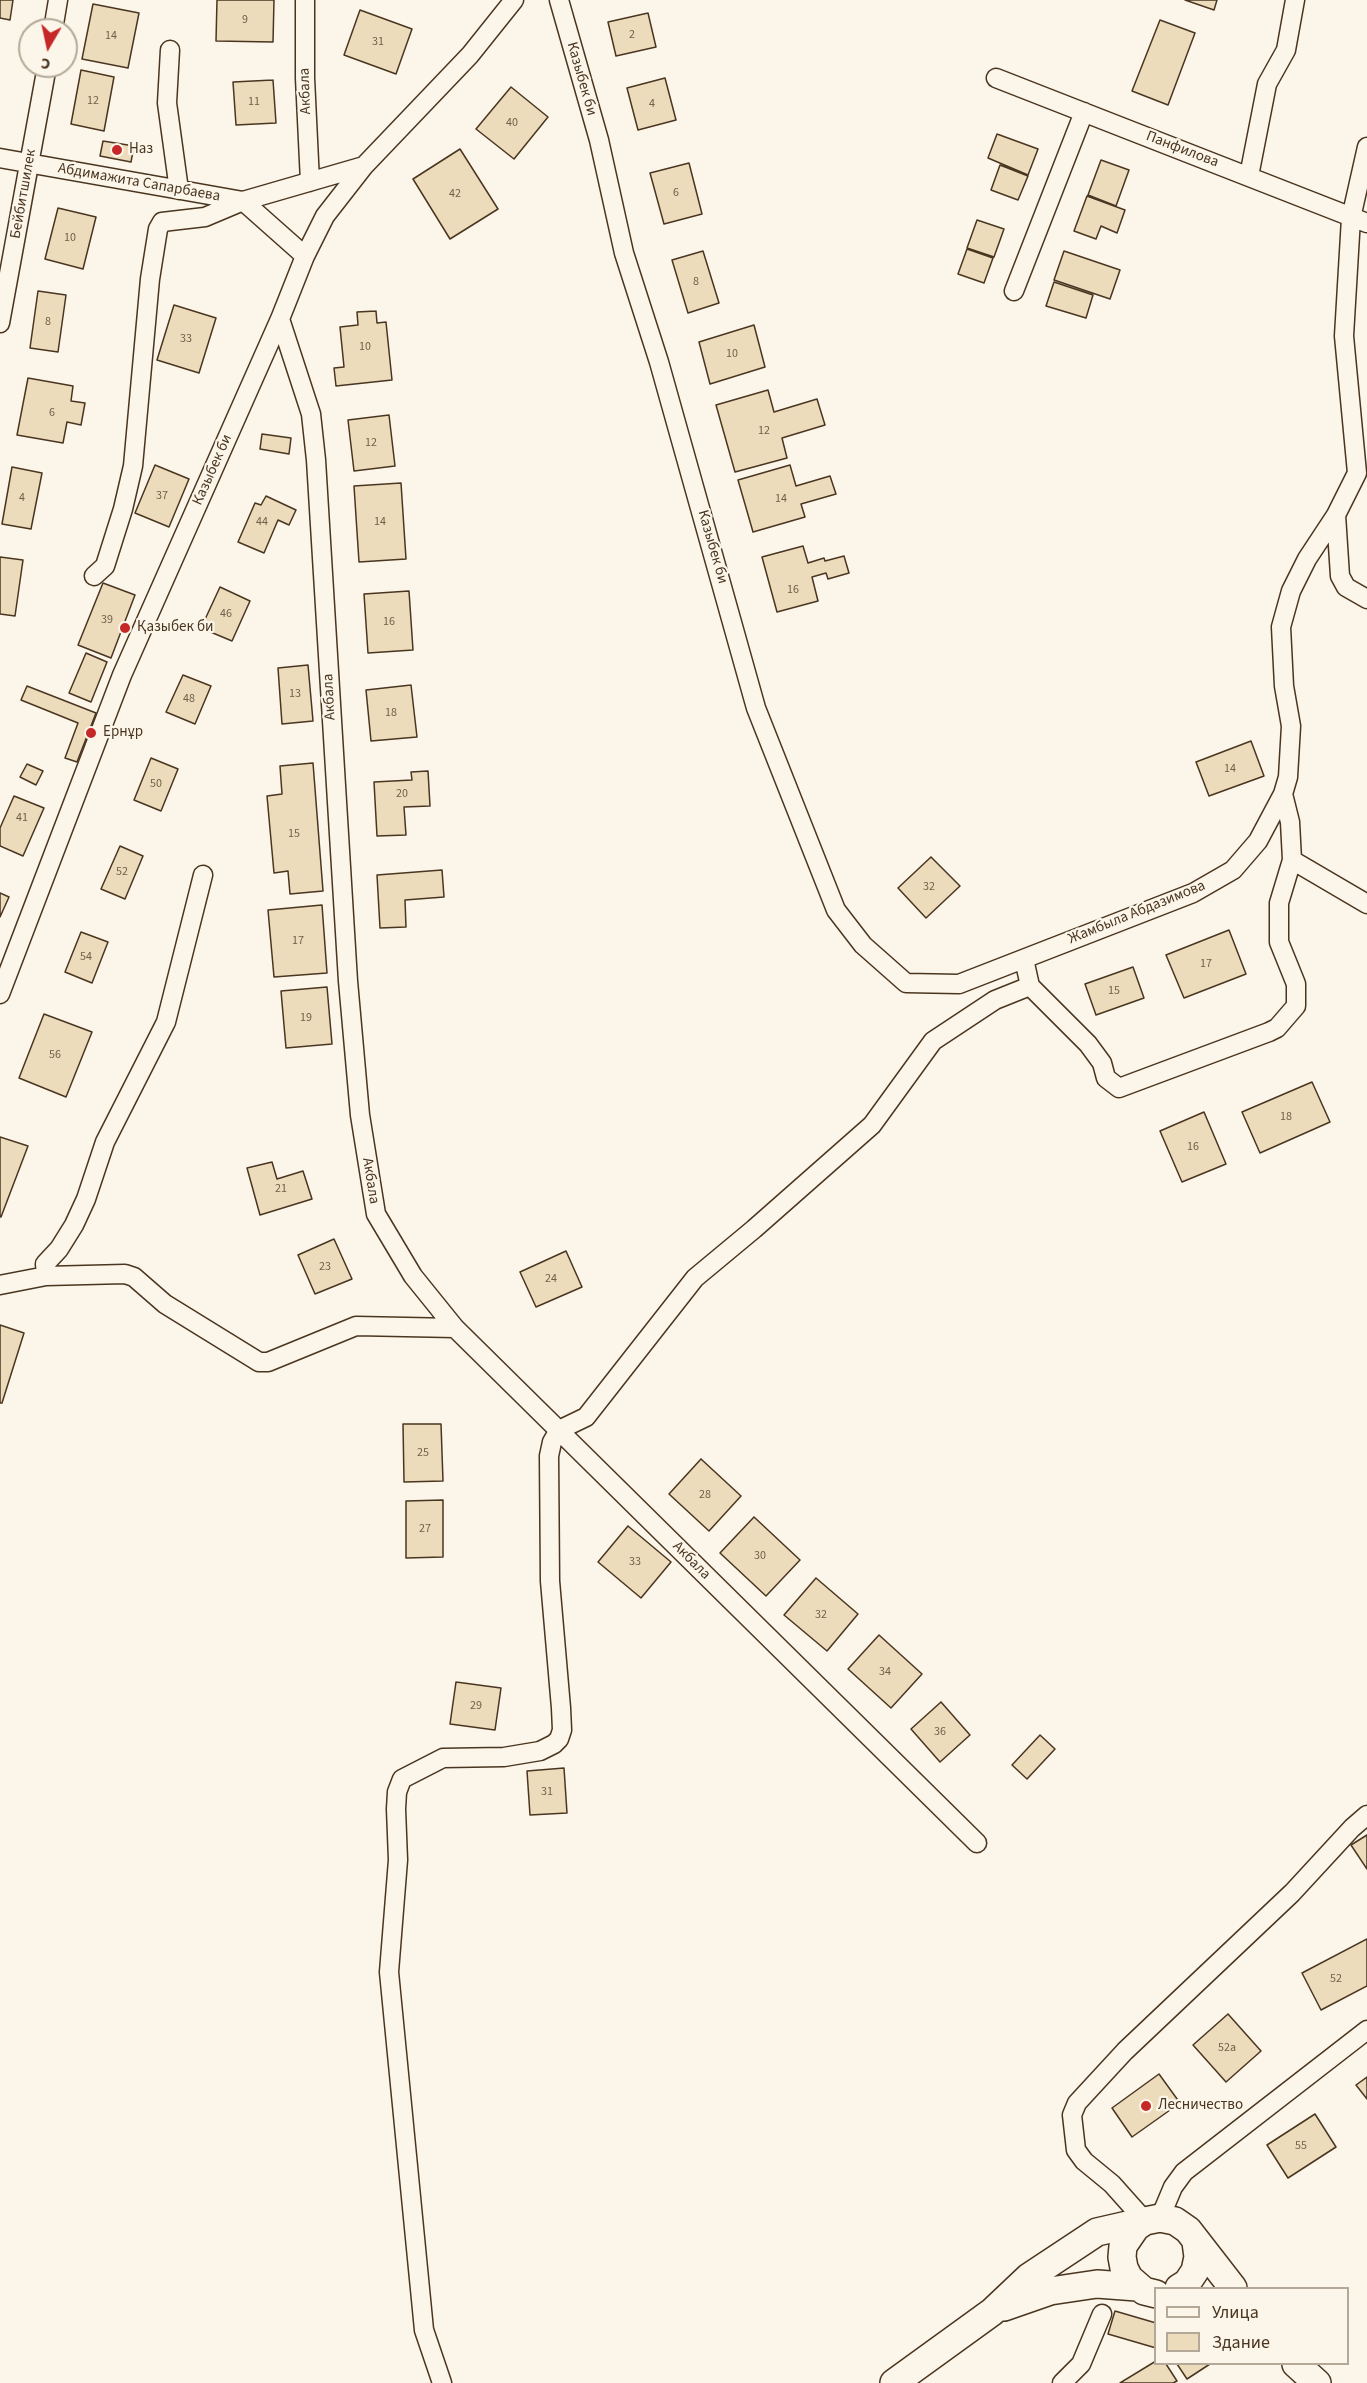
<!DOCTYPE html>
<meta charset="utf-8">
<style>
body{margin:0}
#map{position:relative;width:1367px;height:2383px;overflow:hidden;background:#fbf6e9;font-family:"Source Sans 3",sans-serif}
canvas{display:block}
.legend{position:absolute;left:1154px;top:2287px;width:195px;height:78px;box-sizing:border-box;background:#fbf6e9;border:2px solid #b4a999;margin:0;padding:8px 10px;list-style:none;font-size:18px;color:#4a3520}
.legend li{display:flex;align-items:center;gap:12px;height:30px}
.legend b{width:30px;border:2px solid #b4a999}
.north{position:absolute;left:18px;top:18px;width:60px;height:60px;box-sizing:border-box;background:#fbf6e9;border:2px solid #b4a999;border-radius:50%;rotate:189deg;font-size:16px;font-weight:700;line-height:24px;text-align:center;color:#4a3520}
.north::after{content:'';display:block;margin:auto;width:21px;height:27px;background:#c62828;clip-path:polygon(50% 0,100% 100%,50% 72%,0 100%)}
</style>
<div id="map">
<canvas width="1367" height="2383"></canvas>
<ul class="legend">
<li><b style="height:8px;background:#fbf6e9"></b>Улица</li>
<li><b style="height:16px;background:#ecdcbc"></b>Здание</li>
</ul>
<div class="north">С</div>
</div>
<script>
const ctx = document.querySelector('canvas').getContext('2d');
ctx.lineJoin = 'round';
function fillPath(path, color) { ctx.fillStyle = color; ctx.fill(path, 'evenodd'); }
const poly = rows => new Path2D(rows.map(r => 'M' + r).join(''));
function trace(path, color, width, dash) { ctx.strokeStyle = color; ctx.lineWidth = width; ctx.lineCap = dash ? 'butt' : 'round'; ctx.setLineDash(dash || []); ctx.stroke(path); }
function write(font, color, halo, rows, align = 'center') {
  ctx.font = font + ' "Source Sans 3",sans-serif'; ctx.lineWidth = 4.5; ctx.setLineDash([]); ctx.textBaseline = 'middle'; ctx.strokeStyle = halo; ctx.fillStyle = color; for (const [text, x, y, turn = 0] of rows) {
    ctx.save(); ctx.translate(x, y); ctx.rotate((+turn || 0) * Math.PI / 180); ctx.textAlign = isNaN(turn) ? turn : align; if (halo) ctx.strokeText(text, 0, 0); ctx.fillText(text, 0, 0); ctx.restore();
  }
}
const building = poly([
 [0,0,13,0,10,20,0,18,0,0],
 [217,0,274,0,273,42,216,41,217,0],
 [1185,0,1217,0,1214,10,1185,0],
 [93,4,139,13,128,68,82,59,93,4],
 [360,10,412,29,396,74,344,55,360,10],
 [648,13,656,47,616,56,608,22,648,13],
 [1160,20,1195,33,1168,105,1132,91,1160,20],
 [81,70,114,77,104,131,71,124,81,70],
 [665,78,676,120,638,130,627,88,665,78],
 [273,80,276,123,236,125,233,82,273,80],
 [511,87,548,117,514,159,476,129,511,87],
 [997,134,1038,149,1028,175,988,158,997,134],
 [103,141,134,146,131,162,100,156,103,141],
 [460,149,498,209,450,239,413,179,460,149],
 [1101,160,1129,170,1116,206,1088,195,1101,160],
 [689,163,702,214,664,224,650,173,689,163],
 [1000,165,1028,176,1018,200,991,190,1000,165],
 [1087,196,1125,210,1117,233,1101,226,1096,239,1074,231,1087,196],
 [58,208,96,217,83,269,45,259,58,208],
 [977,220,1004,229,994,257,967,248,977,220],
 [967,249,993,258,984,283,958,274,967,249],
 [703,251,719,303,688,313,672,260,703,251],
 [1064,251,1120,270,1110,299,1054,280,1064,251],
 [1054,282,1093,295,1086,318,1046,306,1054,282],
 [38,291,66,295,58,352,30,348,38,291],
 [174,305,216,318,199,373,157,360,174,305],
 [376,311,377,323,386,322,392,380,336,386,334,368,344,367,340,327,358,325,357,312,376,311],
 [754,325,765,367,710,384,699,342,754,325],
 [28,378,73,386,71,401,85,403,81,425,67,422,63,443,17,435,28,378],
 [768,390,774,412,817,399,825,425,782,438,787,458,735,472,716,405,768,390],
 [389,415,395,466,354,471,348,420,389,415],
 [262,434,291,438,289,454,260,449,262,434],
 [155,465,189,479,169,527,135,513,155,465],
 [790,465,796,486,830,476,836,494,801,504,805,517,753,532,738,480,790,465],
 [12,467,42,473,31,529,2,524,12,467],
 [401,483,406,559,359,562,354,486,401,483],
 [266,496,296,510,289,525,278,520,264,553,238,542,255,503,261,505,266,496],
 [803,546,808,563,824,558,825,561,844,556,849,573,828,579,826,573,812,577,818,601,777,612,762,557,803,546],
 [0,557,23,560,15,616,0,614,0,557],
 [103,583,135,595,111,658,78,645,103,583],
 [220,587,250,601,232,641,201,628,220,587],
 [409,591,413,650,368,653,364,594,409,591],
 [86,653,107,662,91,702,69,693,86,653],
 [308,665,313,721,282,724,278,668,308,665],
 [183,675,211,686,195,724,166,712,183,675],
 [411,685,417,737,371,741,366,690,411,685],
 [27,686,96,713,77,762,65,758,78,723,21,700,27,686],
 [1251,741,1264,776,1209,796,1196,762,1251,741],
 [151,758,178,769,161,811,134,800,151,758],
 [313,763,323,891,290,894,288,871,274,873,267,796,282,794,280,766,313,763],
 [27,764,43,771,36,785,20,777,27,764],
 [428,771,430,806,404,807,406,835,377,836,374,782,412,780,411,772,428,771],
 [14,796,44,808,23,856,0,846,0,828,14,796],
 [120,846,143,856,125,899,101,889,120,846],
 [931,857,960,886,926,918,898,888,931,857],
 [442,870,444,897,405,900,406,927,380,928,377,875,442,870],
 [0,893,9,897,0,917,0,893],
 [322,905,327,973,274,977,268,910,322,905],
 [1229,930,1246,974,1184,998,1166,955,1229,930],
 [81,932,108,942,92,983,65,972,81,932],
 [1133,967,1144,998,1096,1015,1085,984,1133,967],
 [327,987,332,1044,286,1048,281,991,327,987],
 [44,1014,92,1032,66,1097,19,1078,44,1014],
 [1312,1082,1330,1122,1260,1153,1242,1112,1312,1082],
 [1204,1112,1226,1164,1182,1182,1160,1131,1204,1112],
 [0,1137,28,1146,1,1217,0,1217,0,1137],
 [272,1162,277,1179,303,1171,312,1199,260,1215,247,1168,272,1162],
 [334,1239,352,1279,315,1294,298,1255,334,1239],
 [566,1251,582,1287,536,1307,520,1272,566,1251],
 [0,1325,24,1333,2,1403,0,1403,0,1325],
 [403,1424,441,1424,443,1481,404,1482,403,1424],
 [701,1459,741,1496,709,1531,669,1494,701,1459],
 [443,1500,443,1557,406,1558,406,1501,443,1500],
 [754,1517,800,1560,766,1596,720,1553,754,1517],
 [628,1526,671,1562,641,1598,598,1562,628,1526],
 [816,1578,858,1614,827,1651,784,1615,816,1578],
 [879,1635,922,1674,891,1708,848,1669,879,1635],
 [456,1682,501,1688,495,1730,450,1724,456,1682],
 [941,1702,970,1735,940,1762,911,1729,941,1702],
 [1040,1735,1055,1749,1027,1779,1012,1765,1040,1735],
 [564,1768,567,1813,530,1815,527,1771,564,1768],
 [1367,1835,1367,1869,1351,1845,1367,1835],
 [1367,1939,1367,1986,1321,2010,1302,1973,1367,1939],
 [1228,2014,1261,2051,1226,2082,1193,2045,1228,2014],
 [1159,2074,1180,2103,1132,2137,1112,2108,1159,2074],
 [1367,2077,1367,2099,1356,2085,1367,2077],
 [1315,2114,1336,2147,1288,2178,1267,2145,1315,2114],
 [1115,2311,1156,2323,1156,2348,1108,2334,1115,2311],
 [1156,2361,1156,2364,1166,2364,1177,2381,1173,2383,1120,2383,1156,2361],
 [1177,2364,1210,2364,1187,2379,1177,2364]
]);
fillPath(building, '#ecdcbc');
trace(building, '#4a3520', 1.5);
const minor = poly([
 [305,0,305,78,310,182],
 [559,0,599,140,624,253,659,362,756,708,836,910,863,945,906,983,959,984,1193,893,1233,870,1258,841,1283,794],
 [53,30,58,0],
 [170,50,167,103,179,190],
 [996,78,1367,223],
 [0,158,243,201],
 [1249,176,1267,84,1286,50,1295,0],
 [243,201,305,256],
 [1014,291,1084,112],
 [280,319,311,414,316,460,348,981,360,1115,376,1214,413,1276,455,1328,977,1843],
 [0,323,47,66],
 [1336,515,1340,576,1346,587,1367,599],
 [94,576,105,566,123,509,133,466,150,279,158,229,162,222,205,217,243,201,364,166],
 [1292,860,1367,904],
 [1024,959,1030,986,1088,1044,1102,1063,1106,1078,1119,1088,1269,1032,1277,1028,1296,1006,1296,984,1279,942,1279,903,1292,860,1290,822,1283,794,1288,777,1291,726,1284,686,1281,627,1291,591,1307,559,1336,515,1357,473,1344,336,1351,218,1367,147],
 [0,994,122,675,280,319,305,256,325,216,364,166,470,55,514,0],
 [46,1276,45,1264,59,1249,74,1225,86,1199,105,1142,166,1022,203,875],
 [0,1285,46,1276,125,1274,134,1277,165,1304,259,1362,268,1362,356,1326,455,1328],
 [1160,2218,1173,2187,1184,2172,1367,2030],
 [1145,2221,1112,2184,1084,2161,1076,2150,1072,2115,1077,2103,1125,2051,1292,1893,1352,1828,1367,1815],
 [442,2383,424,2330,389,1972,398,1860,396,1809,397,1792,402,1779,443,1758,504,1757,540,1751,554,1744,559,1739,562,1730,561,1708,550,1581,549,1456,552,1442,559,1430,586,1417,695,1278,754,1229,872,1125,933,1041,995,1000,1030,986],
 [1062,2383,1081,2364,1102,2314]
]);
const primary = poly([
 [1179,2288,1187,2283,1195,2271,1198,2257,1196,2242],
 [1156,2294,1144,2291,1129,2278,1124,2268,1122,2257,1123,2246,1136,2227,1145,2221,1160,2218,1175,2221,1188,2230,1233,2288],
 [1004,2307,1050,2291,1097,2284,1137,2287],
 [1296,2364,1317,2383],
 [894,2383,992,2312,1029,2277,1097,2232,1145,2221]
]);
trace(minor, '#4a3520', 21);
trace(primary, '#4a3520', 30);
trace(minor, '#fbf6e9', 18);
trace(primary, '#fbf6e9', 27);
for (const [x, y, r, color] of [
 [117,150,6,"#c62828"],
 [125,628,6,"#c62828"],
 [91,733,6,"#c62828"],
 [1146,2106,6,"#c62828"]
]) { const dot = new Path2D(); dot.arc(x, y, r, 0, 2 * Math.PI); ctx.fillStyle = color; ctx.fill(dot); trace(dot, '#fbf6e9', 2); }
write('12px', '#725f47', null, [
 ["9",245,20],
 ["2",632,35],
 ["14",111,36],
 ["31",378,42],
 ["12",93,101],
 ["11",254,102],
 ["4",652,104],
 ["40",512,123],
 ["6",676,193],
 ["42",455,194],
 ["10",70,238],
 ["8",696,282],
 ["8",48,322],
 ["33",186,339],
 ["10",365,347],
 ["10",732,354],
 ["6",52,413],
 ["12",764,431],
 ["12",371,443],
 ["37",162,496],
 ["4",22,498],
 ["14",781,499],
 ["44",262,522],
 ["14",380,522],
 ["16",793,590],
 ["46",226,614],
 ["39",107,620],
 ["16",389,622],
 ["13",295,694],
 ["48",189,699],
 ["18",391,713],
 ["14",1230,769],
 ["50",156,784],
 ["20",402,794],
 ["41",22,818],
 ["15",294,834],
 ["52",122,872],
 ["32",929,887],
 ["17",298,941],
 ["54",86,957],
 ["17",1206,964],
 ["15",1114,991],
 ["19",306,1018],
 ["56",55,1055],
 ["18",1286,1117],
 ["16",1193,1147],
 ["21",281,1189],
 ["23",325,1267],
 ["24",551,1279],
 ["25",423,1453],
 ["28",705,1495],
 ["27",425,1529],
 ["30",760,1556],
 ["33",635,1562],
 ["32",821,1615],
 ["34",885,1672],
 ["29",476,1706],
 ["36",940,1732],
 ["31",547,1792],
 ["52",1336,1979],
 ["52а",1227,2048],
 ["55",1301,2146]
]);
write('15px', '#4a3520', '#fbf6e9', [
 ["Казыбек би",581,79,74],
 ["Акбала",306,91,-92],
 ["Панфилова",1182,150,21],
 ["Абдимажита Сапарбаева",139,183,10],
 ["Бейбитшилек",24,194,-80],
 ["Казыбек би",213,470,-66],
 ["Казыбек би",712,547,74],
 ["Акбала",330,697,-93],
 ["Жамбыла Абдазимова",1137,913,-22],
 ["Акбала",370,1181,81],
 ["Акбала",691,1561,45]
]);
write('15px', '#4a3520', '#fbf6e9', [
 ["Наз",129,150],
 ["Қазыбек би",137,628],
 ["Ернұр",103,733],
 ["Лесничество",1158,2106]
], 'left');
</script>
